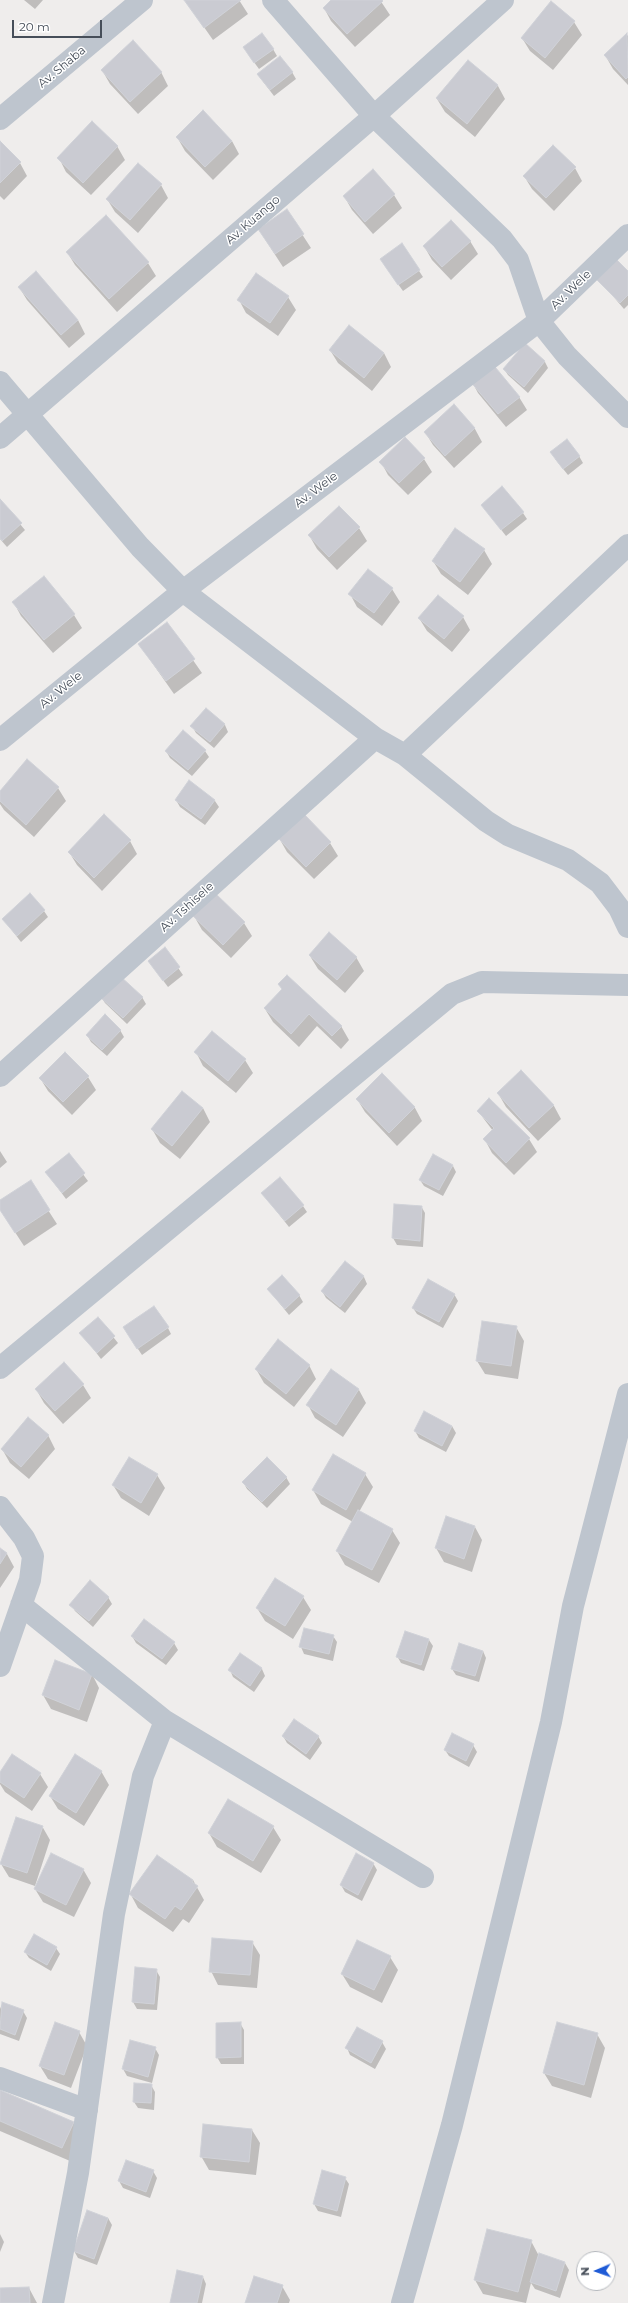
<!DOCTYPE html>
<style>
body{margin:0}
#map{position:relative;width:628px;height:2303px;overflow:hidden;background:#efedec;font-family:Montserrat,sans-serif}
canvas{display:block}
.north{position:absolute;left:576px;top:2251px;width:40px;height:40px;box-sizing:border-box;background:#fff;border:1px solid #b5b8bd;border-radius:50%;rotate:268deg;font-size:11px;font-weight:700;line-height:16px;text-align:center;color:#464e59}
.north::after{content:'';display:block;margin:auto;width:14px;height:18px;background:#1f5bd6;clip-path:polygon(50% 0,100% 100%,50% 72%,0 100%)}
.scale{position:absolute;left:12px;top:20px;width:90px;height:18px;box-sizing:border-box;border:2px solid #464e59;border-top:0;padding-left:5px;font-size:12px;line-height:14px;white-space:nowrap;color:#464e59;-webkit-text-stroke:3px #fff;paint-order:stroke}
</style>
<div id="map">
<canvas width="628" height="2303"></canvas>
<div class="north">N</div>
<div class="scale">20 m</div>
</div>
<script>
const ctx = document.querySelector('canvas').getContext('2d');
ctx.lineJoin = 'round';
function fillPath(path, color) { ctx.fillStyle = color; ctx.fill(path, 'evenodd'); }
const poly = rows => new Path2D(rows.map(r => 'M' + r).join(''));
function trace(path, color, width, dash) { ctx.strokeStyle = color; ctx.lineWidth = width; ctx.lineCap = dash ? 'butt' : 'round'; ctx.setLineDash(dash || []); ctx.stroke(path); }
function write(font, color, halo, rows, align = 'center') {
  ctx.font = font + ' Montserrat,sans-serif'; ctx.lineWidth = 3; ctx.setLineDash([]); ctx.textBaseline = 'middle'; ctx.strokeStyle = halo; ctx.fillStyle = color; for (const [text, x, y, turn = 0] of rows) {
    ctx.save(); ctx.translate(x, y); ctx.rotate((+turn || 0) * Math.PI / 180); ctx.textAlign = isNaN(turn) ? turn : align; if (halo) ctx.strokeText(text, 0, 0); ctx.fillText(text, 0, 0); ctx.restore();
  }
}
fillPath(poly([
 [24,0,43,0,35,9],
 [185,0,239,0,248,14,213,40],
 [332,0,380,0,390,15,355,47,331,21,324,8],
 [574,22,582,35,553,70,530,51,522,38],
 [627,35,628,36,628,85,613,69,605,55],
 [273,49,277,56,259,69,248,54],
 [468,61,498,86,505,99,475,137,445,112,437,99],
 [102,70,161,72,168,86,138,114,110,84],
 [292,72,296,79,274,96,258,75],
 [177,137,232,141,239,154,213,180,185,151],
 [0,143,20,163,27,176,4,200,0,196],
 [117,146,125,160,91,195,66,172,59,158],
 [575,168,582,181,554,211,532,189,524,176],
 [161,185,168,198,138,233,115,212,107,199],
 [394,195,402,208,373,234,352,210,344,196],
 [287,211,311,248,283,267,259,230],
 [470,241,478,254,451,280,432,260,424,246],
 [402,245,423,277,403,291,385,266],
 [67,252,148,263,156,276,117,312,75,265],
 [628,273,628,305,624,309,599,280],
 [257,274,288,297,296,310,278,336,246,313,239,300],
 [19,287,78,320,85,334,69,348,27,300],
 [349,326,384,353,391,367,372,391,338,363,330,350],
 [525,344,545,362,548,368,528,393,508,375,504,369],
 [471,380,519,397,527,410,506,427,478,393],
 [454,406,475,429,482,442,454,468,433,445,425,432],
 [405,438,424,459,432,472,408,495,388,475,381,462],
 [579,456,583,463,568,475,555,459],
 [0,500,25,530,7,547,0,539],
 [482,505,523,513,527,519,506,536],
 [359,528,367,541,337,570,317,549,309,535],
 [484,550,492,564,468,595,441,574,433,561],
 [368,570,392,589,400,602,382,626,357,607,350,594],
 [14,603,74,615,82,628,53,653,21,616],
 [463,617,470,630,452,652,427,631,419,618],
 [167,623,202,673,174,694,139,644],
 [206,709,225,725,228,732,214,748,196,733,192,726],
 [166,751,205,751,209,757,192,776,170,758],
 [190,782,215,801,219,807,205,825,180,807,176,800],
 [58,788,66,801,34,837,4,810,0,804,0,792],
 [304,815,330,843,338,856,314,879,287,852,279,838],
 [130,841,137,854,102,891,77,865,69,852],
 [215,894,244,923,252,936,231,958,202,930,194,916],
 [44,911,48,917,21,942,3,919],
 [165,949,183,975,168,987,153,967],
 [310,956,356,957,364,971,345,993,318,969],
 [283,990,341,1026,349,1040,341,1049,317,1026,299,1047,273,1022,265,1009],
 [101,997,142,997,146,1004,127,1024,105,1003],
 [120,1030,124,1037,107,1056,91,1042,87,1035],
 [212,1033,245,1060,253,1073,236,1093,203,1066,196,1052],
 [65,1054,88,1077,96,1090,72,1115,48,1091,40,1078],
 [521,1071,554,1106,561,1119,538,1141,506,1107,498,1093],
 [382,1075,415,1108,422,1121,397,1146,365,1112,357,1099],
 [203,1108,210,1122,180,1159,160,1143,152,1129],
 [478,1111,529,1139,537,1152,514,1175,492,1153,485,1140,493,1131],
 [0,1151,7,1162,0,1168],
 [68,1154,88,1181,66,1199,46,1172],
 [453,1166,456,1172,443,1196,424,1186,420,1180],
 [30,1182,57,1224,24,1246,0,1209,0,1201],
 [262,1193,303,1206,307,1212,289,1227],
 [395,1205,421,1206,425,1213,423,1247,397,1245,393,1238],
 [345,1262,364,1277,367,1284,345,1313,326,1298,322,1291],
 [268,1289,299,1295,303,1302,289,1315],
 [454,1294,458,1301,443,1328,417,1314,413,1308],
 [98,1318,118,1343,101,1359,81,1333],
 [516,1327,524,1341,518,1379,485,1374,477,1361],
 [168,1328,171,1334,142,1355,128,1334],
 [64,1364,83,1385,91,1398,63,1424,44,1403,36,1389],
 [309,1365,316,1379,294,1407,264,1383,256,1369],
 [359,1390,366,1403,343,1437,315,1418,308,1405],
 [452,1426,456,1433,446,1452,419,1438,415,1431],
 [48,1435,55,1449,29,1479,10,1463,2,1449],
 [365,1474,373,1487,359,1512,392,1530,400,1543,379,1583,345,1565,337,1551,353,1522,321,1504,313,1490],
 [157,1475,165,1488,149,1516,121,1498,113,1485],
 [286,1477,290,1484,267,1508,247,1489,243,1482],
 [447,1517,475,1527,482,1540,472,1572,444,1562,436,1548],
 [0,1550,7,1554,14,1567,0,1588],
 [108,1597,112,1604,93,1627,75,1611,71,1605],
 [303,1597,311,1610,293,1639,265,1621,257,1608],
 [132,1636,174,1643,178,1650,166,1665,136,1643],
 [333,1636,337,1642,333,1661,304,1654,301,1647],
 [429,1640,433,1646,424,1671,401,1663,397,1656],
 [483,1651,486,1658,479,1682,456,1675,452,1669],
 [241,1654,262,1669,265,1676,254,1692,233,1677,230,1670],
 [56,1661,92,1674,99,1688,87,1722,51,1709,43,1695],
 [283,1736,318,1736,322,1743,310,1760,287,1743],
 [473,1745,477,1752,469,1767,449,1756,445,1750],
 [101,1771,109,1785,84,1826,58,1809,50,1796],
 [0,1774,40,1774,48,1787,32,1811,5,1792,0,1784],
 [42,1826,50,1840,35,1886,9,1877,1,1864],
 [273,1827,281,1840,261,1873,217,1847,209,1833],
 [373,1863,377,1870,362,1901,345,1892,341,1885],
 [83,1869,91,1883,74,1917,43,1902,35,1889],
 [193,1880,204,1900,189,1923,183,1919,173,1932,138,1908,131,1895],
 [252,1942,260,1955,257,1988,218,1985,211,1971],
 [56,1948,60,1954,51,1971,29,1958,25,1952],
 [390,1957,398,1970,382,2003,350,1987,342,1974],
 [156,1970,160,1977,157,2010,137,2009,133,2002],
 [2,2004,23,2011,27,2018,19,2041,0,2034,0,2009],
 [240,2023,244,2030,244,2064,221,2064,217,2057],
 [79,2032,87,2046,71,2088,48,2079,40,2066],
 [597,2034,605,2048,591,2098,552,2086,544,2073],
 [130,2041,155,2048,159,2055,152,2083,127,2076,123,2069],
 [382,2042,386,2049,375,2069,350,2055,347,2048],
 [151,2085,155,2092,154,2110,138,2108,134,2102],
 [0,2091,73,2122,81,2136,70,2161,0,2131],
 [252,2130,260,2143,256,2175,209,2170,201,2156],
 [153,2171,157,2178,150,2198,123,2188,119,2181],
 [345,2178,349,2184,341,2217,318,2211,314,2204],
 [108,2218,112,2225,97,2265,78,2258,74,2251],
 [0,2234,4,2242,0,2252],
 [531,2241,539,2256,565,2263,569,2270,560,2298,535,2289,531,2283,526,2303,483,2294,475,2280],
 [203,2277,206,2284,202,2303,171,2303],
 [282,2286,290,2300,289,2303,246,2303],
 [29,2288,37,2303,0,2303,0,2289]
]), '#0003');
const building = poly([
 [184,0,241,0,204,28,184,0],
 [331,0,382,0,383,1,347,34,323,8,331,0],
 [551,1,575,21,545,58,521,38,551,1],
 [262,33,274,49,254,63,243,47,262,33],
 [627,33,628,77,626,79,604,55,627,33],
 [133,40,162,72,130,102,101,70,133,40],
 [280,56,293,72,270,90,257,74,280,56],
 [468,60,498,85,467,124,436,98,468,60],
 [203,110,232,141,205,167,176,137,203,110],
 [92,121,118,146,83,183,57,158,92,121],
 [0,141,21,162,0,183,0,141],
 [553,145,576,167,546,198,523,176,553,145],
 [138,163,162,184,130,220,106,199,138,163],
 [373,169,395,194,365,222,343,196,373,169],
 [287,209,304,234,275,254,258,229,287,209],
 [106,215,149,262,109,299,66,252,106,215],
 [451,220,471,241,442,267,423,246,451,220],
 [402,243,420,270,398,285,380,259,402,243],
 [617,260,628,271,628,295,620,303,597,280,617,260],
 [36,271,78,320,61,335,18,287,36,271],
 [256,273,289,296,270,323,237,300,256,273],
 [349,325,384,353,364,378,329,350,349,325],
 [525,343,545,361,524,387,503,369,525,343],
 [491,362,520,397,498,414,469,380,491,362],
 [454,404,475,428,445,456,424,432,454,404],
 [405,437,425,458,399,483,379,462,405,437],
 [567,439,580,456,563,469,550,452,567,439],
 [502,486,524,512,501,530,481,505,502,486],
 [0,499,22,523,2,541,0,538,0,499],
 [339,506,360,527,329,557,308,535,339,506],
 [455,528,485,549,460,582,432,561,455,528],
 [368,569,393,588,374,613,348,594,368,569],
 [44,576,75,614,44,640,12,602,44,576],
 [438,595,464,616,444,639,418,618,438,595],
 [167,622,195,659,166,681,138,644,167,622],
 [206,708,225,724,210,742,190,726,206,708],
 [183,730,206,750,188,770,165,751,183,730],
 [27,759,59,787,26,825,0,801,0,791,27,759],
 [189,780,215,800,201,819,175,800,189,780],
 [104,814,131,840,94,878,68,852,104,814],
 [304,814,331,842,306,867,278,838,304,814],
 [30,893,45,910,17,936,2,919,30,893],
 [215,893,245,922,223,945,193,916,215,893],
 [329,932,357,957,337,980,309,955,329,932],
 [165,947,180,967,163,981,148,961,165,947],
 [119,975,143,997,123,1018,100,997,119,975],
 [287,975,342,1026,332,1036,309,1014,291,1034,264,1008,282,989,278,984,287,975],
 [105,1014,121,1030,102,1050,86,1035,105,1014],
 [212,1031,246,1059,228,1081,194,1052,212,1031],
 [65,1052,89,1076,63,1102,39,1078,65,1052],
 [521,1070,554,1105,529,1128,497,1093,521,1070],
 [382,1073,415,1107,389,1133,356,1099,382,1073],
 [182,1091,203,1108,172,1146,151,1129,182,1091],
 [489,1098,530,1138,506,1163,483,1139,494,1128,477,1111,489,1098],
 [69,1153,85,1173,62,1193,45,1172,69,1153],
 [433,1154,453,1165,439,1190,419,1180,433,1154],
 [280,1177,304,1205,285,1221,261,1193,280,1177],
 [31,1180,50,1210,15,1233,0,1210,0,1200,31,1180],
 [394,1204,422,1206,420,1241,392,1238,394,1204],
 [345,1261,364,1276,340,1307,321,1291,345,1261],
 [282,1275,300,1295,285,1309,267,1289,282,1275],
 [428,1279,455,1294,439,1322,412,1308,428,1279],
 [154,1306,169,1327,137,1349,123,1327,154,1306],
 [98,1317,115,1336,97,1353,79,1333,98,1317],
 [482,1321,517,1326,511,1366,476,1361,482,1321],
 [278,1339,310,1365,286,1394,255,1369,278,1339],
 [64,1362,84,1384,55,1411,35,1389,64,1362],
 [331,1369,359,1389,336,1425,306,1405,331,1369],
 [424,1411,452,1426,442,1446,414,1431,424,1411],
 [28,1417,49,1435,21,1467,1,1449,28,1417],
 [333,1454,366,1473,346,1510,312,1490,333,1454],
 [129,1457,158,1474,141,1503,112,1485,129,1457],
 [267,1457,287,1477,262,1502,242,1482,267,1457],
 [358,1510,393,1529,372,1570,336,1551,358,1510],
 [446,1516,475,1526,464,1559,435,1548,446,1516],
 [0,1548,7,1553,0,1564,0,1548],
 [275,1578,304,1596,285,1626,256,1608,275,1578],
 [90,1580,109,1597,89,1621,69,1605,90,1580],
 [144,1619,175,1642,162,1659,131,1636,144,1619],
 [304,1628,334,1635,329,1654,299,1647,304,1628],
 [405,1631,429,1639,421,1665,396,1657,405,1631],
 [459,1643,483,1651,475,1676,451,1669,459,1643],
 [240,1653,262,1668,250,1686,228,1670,240,1653],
 [55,1660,92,1674,79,1710,42,1695,55,1660],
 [294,1719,319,1736,306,1754,282,1736,294,1719],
 [452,1733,474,1744,466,1761,444,1750,452,1733],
 [12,1754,41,1773,24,1798,0,1782,0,1772,12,1754],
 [75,1754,102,1771,76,1813,49,1796,75,1754],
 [228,1799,274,1826,253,1861,208,1833,228,1799],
 [16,1817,43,1826,27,1873,0,1864,16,1817],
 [51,1853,84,1869,66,1905,34,1889,51,1853],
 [356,1853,374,1863,358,1895,340,1885,356,1853],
 [157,1855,193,1880,192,1882,198,1886,181,1910,175,1906,165,1919,129,1894,157,1855],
 [34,1934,57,1947,47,1965,24,1952,34,1934],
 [212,1938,253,1941,250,1975,209,1972,212,1938],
 [357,1940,391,1956,374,1990,341,1974,357,1940],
 [135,1967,157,1969,154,2004,132,2002,135,1967],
 [2,2002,24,2010,15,2035,0,2029,2,2002],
 [55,2022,80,2031,64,2075,39,2066,55,2022],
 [241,2022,241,2057,216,2058,216,2023,241,2022],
 [557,2022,598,2033,584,2085,543,2073,557,2022],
 [357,2027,383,2041,371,2063,345,2048,357,2027],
 [130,2040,156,2047,148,2077,122,2069,130,2040],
 [134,2083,152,2084,151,2103,133,2102,134,2083],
 [0,2090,74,2122,62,2148,0,2121,0,2090],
 [203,2124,252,2129,249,2162,200,2157,203,2124],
 [126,2160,154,2170,146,2192,118,2181,126,2160],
 [322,2170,346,2177,337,2211,313,2204,322,2170],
 [87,2210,108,2218,94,2259,73,2251,87,2210],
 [487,2229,532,2240,518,2292,474,2280,487,2229],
 [539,2253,565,2262,556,2291,530,2282,539,2253],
 [177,2270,203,2276,197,2303,170,2303,177,2270],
 [254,2276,283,2285,277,2303,245,2303,254,2276],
 [29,2287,30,2303,0,2303,0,2288,29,2287]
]);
fillPath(building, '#cacbd2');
trace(building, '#d0d2d8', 1);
trace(poly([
 [273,0,374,116,502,239,518,260,539,321,567,356,628,417],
 [0,119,142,0],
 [0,382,140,547,183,591,375,738,405,755],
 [0,438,374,116,503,0],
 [628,545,405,755,486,821,508,835,568,860,600,883,619,908,628,927],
 [0,740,183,591,539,321,628,235],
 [0,1076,375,738],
 [0,1368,452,994,482,982,628,985],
 [0,1507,24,1538,33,1556,30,1580,0,1666],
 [21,1605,165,1721],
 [0,2078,87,2110],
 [53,2303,78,2173,114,1914,143,1776,165,1721,423,1877],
 [402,2303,452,2125,551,1722,573,1606,628,1394]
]), '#bec5ce', 22);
write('12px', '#464e59', '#fff', [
 ["Av. Shaba",62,67,-40],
 ["Av. Kuango",253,220,-41],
 ["Av. Wele",571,290,-44],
 ["Av. Wele",316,490,-37],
 ["Av. Wele",61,690,-39],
 ["Av. Tshisele",187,907,-42]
]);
</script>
